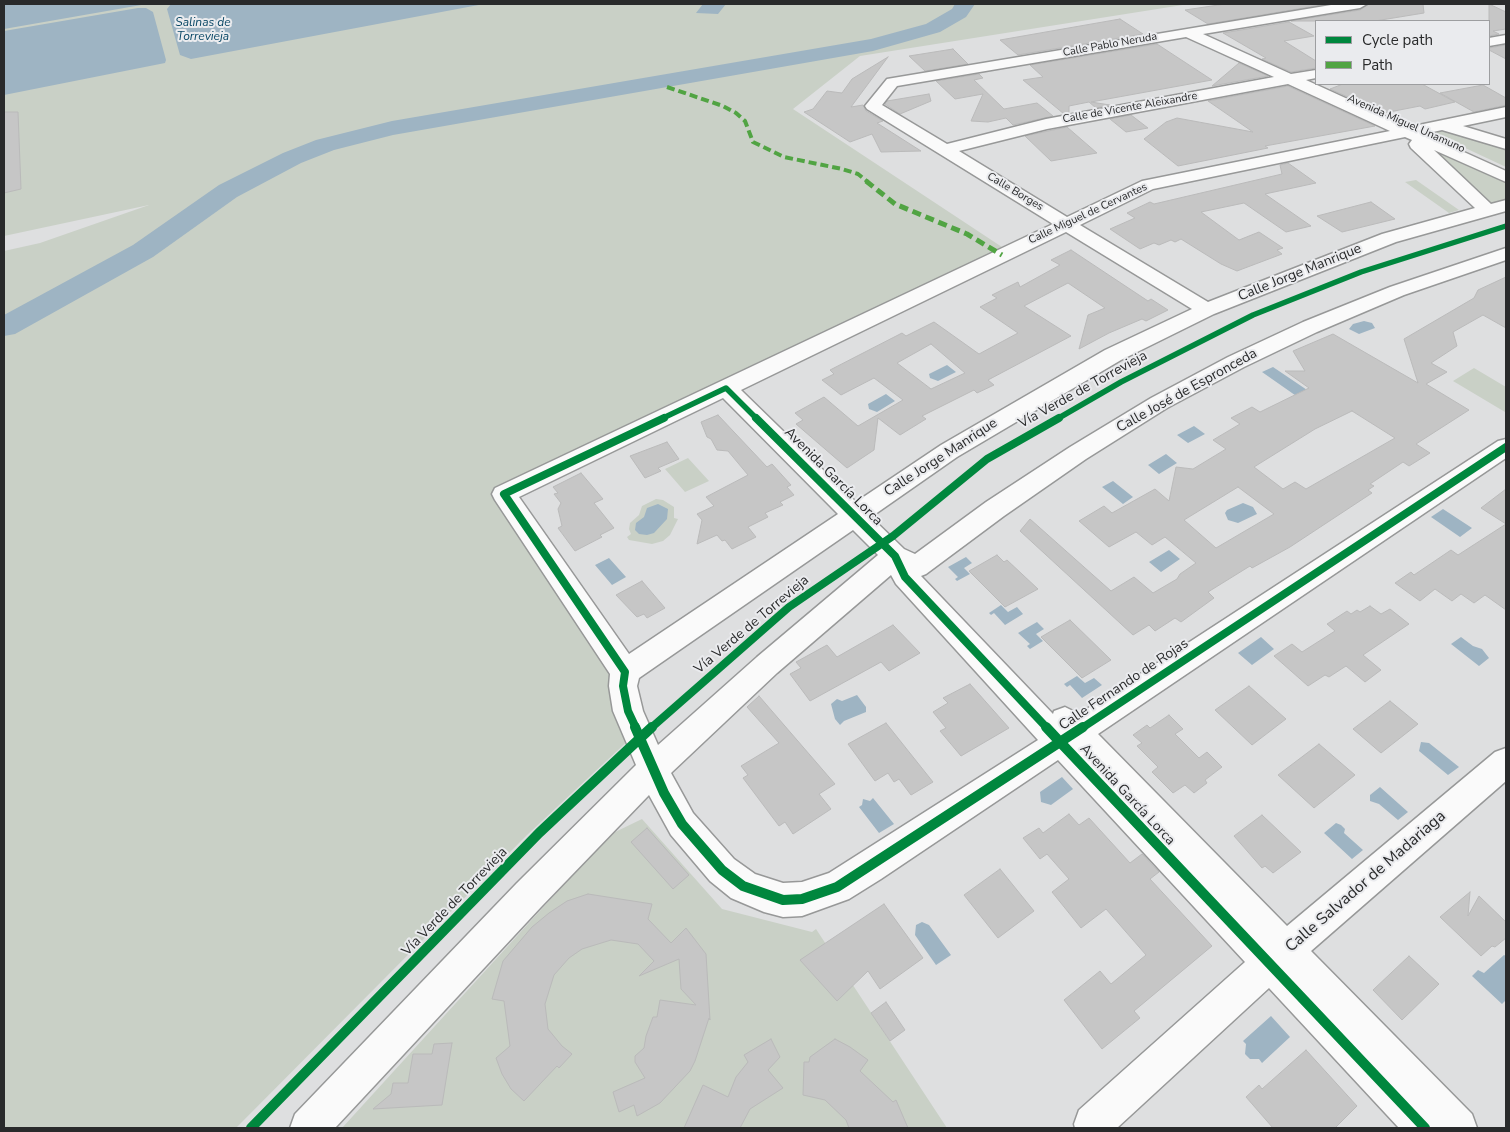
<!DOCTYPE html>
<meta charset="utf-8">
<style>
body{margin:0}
#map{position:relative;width:1510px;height:1132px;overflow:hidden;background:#dedfe0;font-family:"Nunito Sans",sans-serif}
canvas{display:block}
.frame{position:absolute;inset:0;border:5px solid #292a2b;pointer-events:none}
.legend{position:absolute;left:1315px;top:20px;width:175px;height:65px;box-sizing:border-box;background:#eaebee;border:1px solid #9d9ea0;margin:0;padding:6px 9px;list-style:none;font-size:15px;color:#292a2b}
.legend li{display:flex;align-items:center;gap:10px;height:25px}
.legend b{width:25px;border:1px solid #9d9ea0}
</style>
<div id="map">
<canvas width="1510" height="1132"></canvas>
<div class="frame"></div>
<ul class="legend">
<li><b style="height:6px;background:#00873e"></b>Cycle path</li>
<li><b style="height:6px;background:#51a443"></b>Path</li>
</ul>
</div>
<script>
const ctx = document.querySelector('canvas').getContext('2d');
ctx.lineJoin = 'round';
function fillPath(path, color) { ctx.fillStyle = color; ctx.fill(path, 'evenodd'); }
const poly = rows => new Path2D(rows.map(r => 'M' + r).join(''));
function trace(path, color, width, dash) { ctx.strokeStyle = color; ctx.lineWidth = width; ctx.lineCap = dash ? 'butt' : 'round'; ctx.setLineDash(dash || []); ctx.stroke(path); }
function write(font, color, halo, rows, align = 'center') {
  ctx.font = font + ' "Nunito Sans",sans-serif'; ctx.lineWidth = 4; ctx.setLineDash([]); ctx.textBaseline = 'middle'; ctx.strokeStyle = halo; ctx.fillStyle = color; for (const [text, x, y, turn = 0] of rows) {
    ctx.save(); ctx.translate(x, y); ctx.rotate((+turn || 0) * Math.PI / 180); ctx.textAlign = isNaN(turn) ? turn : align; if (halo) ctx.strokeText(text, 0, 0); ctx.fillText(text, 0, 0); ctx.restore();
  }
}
fillPath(poly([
 [4,4,1189,4,860,56,793,109,1002,247,494,492,605,659,632,737,527,835,236,1128,4,1128,4,251,40,243,149,205,4,236],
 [1447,128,1506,147,1506,167,1431,132],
 [1427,144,1506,180,1506,200,1489,204],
 [1416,180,1459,210,1449,213,1405,182],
 [1474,368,1506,387,1506,411,1505,412,1453,381],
 [688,458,709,481,685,492,665,469],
 [656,499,663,500,674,507,674,518,678,519,670,535,663,541,652,544,629,540,627,537,631,534,629,529,630,523,639,515,642,506],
 [642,819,722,909,812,932,816,929,947,1128,342,1128,609,835]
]), '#c9d0c6');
fillPath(poly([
 [4,4,147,4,4,29],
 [171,4,484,4,191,59,180,55,167,9],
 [703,4,726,4,718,14,696,13],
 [138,8,146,8,153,12,166,60,165,63,4,95,4,31],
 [1364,321,1372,323,1375,328,1359,334,1349,329,1353,324],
 [947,365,956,372,938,381,930,378,929,374],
 [1273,367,1313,394,1302,400,1262,372],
 [886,394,895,401,877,412,869,409,868,404],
 [1194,426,1205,434,1188,443,1177,435],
 [1166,454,1177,463,1159,474,1148,465],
 [1113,481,1133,497,1123,504,1102,487],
 [1243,503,1253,507,1257,514,1238,523,1228,520,1225,513,1227,510],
 [658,504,668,509,667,519,654,533,647,535,639,534,635,530,636,523,644,517,647,508],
 [1443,509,1472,528,1460,537,1431,517],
 [1169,550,1180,559,1161,572,1149,562],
 [966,557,972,563,964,568,970,574,957,581,955,579,958,577,948,567],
 [609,558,626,577,612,585,595,565],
 [1001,605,1008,612,1017,607,1023,614,1005,625,994,613,991,615,989,613],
 [1037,622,1044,629,1036,634,1043,641,1030,649,1027,646,1030,644,1018,633],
 [1261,637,1274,649,1252,665,1238,653],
 [1461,637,1473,646,1482,649,1489,658,1479,666,1451,644],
 [1077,676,1085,683,1094,678,1102,685,1082,698,1070,685,1067,687,1064,684],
 [857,695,866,707,866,712,844,721,840,725,835,719,831,704,837,699,842,701],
 [1421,742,1429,743,1459,767,1448,775,1419,751],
 [1062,777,1073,789,1051,805,1041,802,1040,792],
 [1380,787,1408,812,1398,820,1379,804,1370,801,1370,795],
 [873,798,894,824,879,833,859,807,862,805,863,799,870,801],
 [1336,823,1341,825,1345,829,1344,833,1363,850,1352,859,1324,833],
 [922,922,929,925,951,955,936,965,915,935,916,925],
 [1504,955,1506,956,1506,1000,1502,1004,1472,976,1478,970,1484,973],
 [1271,1016,1290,1037,1262,1063,1259,1059,1250,1059,1245,1054,1246,1044,1243,1041]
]), '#9eb4c3');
fillPath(poly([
 [955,4,975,4,966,17,940,32,873,51,393,135,334,150,301,163,237,197,153,257,15,334,4,336,4,315,133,245,219,185,283,153,316,140,392,121,871,39,926,24,952,9,955,4]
]), '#9eb4c3');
const building = poly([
 [1225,4,1327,4,1208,24,1185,10,1225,4],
 [1369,4,1423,4,1424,13,1375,21,1291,21,1360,10,1369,4],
 [1489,4,1506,12,1506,29,1493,31,1499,34,1489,36,1489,4],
 [1120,19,1143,34,1018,55,1000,40,1120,19],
 [1289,22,1314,36,1284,41,1316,61,1316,68,1291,72,1262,59,1266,58,1223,33,1289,22],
 [1157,44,1212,80,1091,102,1110,105,1096,108,1089,102,1069,106,1069,113,1064,114,1023,80,1043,77,1030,65,1157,44],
 [1506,45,1506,59,1489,50,1489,48,1506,45],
 [953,49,968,64,925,71,909,56,953,49],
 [888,57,851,107,863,105,866,111,883,121,877,123,921,151,881,152,872,134,850,142,804,112,813,109,827,91,842,93,852,79,888,57],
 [1239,63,1268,76,1212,86,1239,63],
 [979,74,983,78,974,80,1004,109,1037,103,1053,116,1013,125,1006,118,988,122,971,121,983,94,955,99,936,81,979,74],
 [1343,84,1422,84,1455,102,1425,109,1420,106,1384,113,1330,89,1343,84],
 [1483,85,1506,98,1506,105,1474,112,1440,93,1483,85],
 [1288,86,1375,126,1265,146,1268,148,1178,166,1144,139,1166,122,1177,118,1253,132,1208,101,1288,86],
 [929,94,931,101,900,114,885,104,887,101,929,94],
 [4,112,18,112,21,189,4,193,4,112],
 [1131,115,1148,128,1126,132,1110,119,1131,115],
 [1067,127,1097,153,1051,161,1025,136,1067,127],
 [1288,163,1316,183,1265,194,1311,226,1286,232,1244,203,1201,212,1239,240,1259,232,1283,248,1277,250,1282,254,1237,271,1221,264,1181,239,1175,242,1171,240,1159,245,1154,243,1140,249,1110,229,1135,218,1127,213,1150,202,1154,204,1282,174,1280,165,1288,163],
 [1371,202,1395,219,1342,232,1317,216,1371,202],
 [1071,250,1148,301,1151,299,1168,310,1146,321,1142,319,1109,333,1079,349,1088,315,1105,308,1068,283,1024,306,1071,336,988,380,994,385,977,393,974,390,922,416,926,419,900,435,878,418,874,450,847,468,796,424,803,420,795,413,824,397,858,426,903,400,874,378,841,395,822,380,834,374,830,370,902,333,906,336,934,322,979,354,1018,333,980,307,997,298,992,295,1018,282,1020,287,1060,265,1051,260,1071,250],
 [931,344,965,373,931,389,897,363,931,344],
 [1506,277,1506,328,1483,315,1453,332,1457,346,1431,363,1447,372,1426,384,1469,410,1416,444,1430,453,1409,466,1403,462,1370,484,1374,486,1368,490,1372,493,1290,547,1252,568,1250,566,1208,592,1214,598,1181,622,1175,618,1155,631,1149,625,1133,635,1020,531,1030,519,1111,591,1134,577,1153,593,1177,579,1180,574,1196,563,1165,537,1152,545,1136,532,1109,547,1079,521,1104,506,1112,513,1155,489,1169,501,1176,467,1193,469,1226,449,1213,440,1240,424,1231,418,1252,407,1260,412,1309,388,1285,371,1305,371,1293,351,1333,334,1418,383,1404,339,1474,298,1478,290,1506,277],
 [1352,411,1395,438,1306,489,1295,482,1283,489,1254,467,1315,429,1352,411],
 [1238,487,1274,514,1216,548,1184,520,1238,487],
 [718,415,767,467,772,464,791,485,787,487,794,495,780,502,783,505,765,513,768,517,748,527,756,537,732,549,725,540,722,541,717,535,697,544,702,520,697,514,714,506,706,497,748,475,728,451,717,450,711,439,707,437,701,422,718,415],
 [667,442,679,459,658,468,661,471,645,478,630,456,667,442],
 [581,473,603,499,594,503,614,528,600,535,602,537,575,551,558,528,562,526,558,509,561,503,554,494,558,493,553,487,581,473],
 [1506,489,1506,524,1481,508,1506,489],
 [1506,524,1506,610,1485,595,1474,603,1461,594,1452,601,1435,589,1420,601,1395,583,1411,572,1414,575,1451,550,1458,555,1506,524],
 [997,555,1004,562,1007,560,1038,589,1005,607,969,571,997,555],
 [642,581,665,608,647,618,644,614,637,617,616,595,642,581],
 [1370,606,1381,614,1390,609,1409,624,1363,655,1381,670,1365,682,1346,666,1329,677,1325,675,1308,686,1274,656,1292,644,1302,652,1335,631,1327,624,1347,611,1351,614,1357,610,1360,612,1370,606],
 [1070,620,1111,660,1082,678,1041,637,1070,620],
 [893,625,920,653,889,671,881,662,810,701,790,674,801,668,796,662,827,645,837,657,893,625],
 [970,684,1009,728,961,756,940,731,946,728,933,712,948,703,943,698,970,684],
 [1249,686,1286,719,1252,745,1215,710,1249,686],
 [759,696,835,784,819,794,831,809,793,834,785,822,779,826,743,778,748,775,741,766,779,743,747,707,759,696],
 [1390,701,1418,724,1381,753,1353,729,1390,701],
 [1169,715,1183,729,1175,734,1199,758,1207,752,1222,767,1205,780,1207,783,1194,793,1185,785,1173,793,1152,772,1158,767,1137,746,1142,743,1133,735,1147,725,1150,728,1169,715],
 [886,723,933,782,911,795,899,779,894,782,888,773,875,781,848,744,886,723],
 [1319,744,1355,775,1314,808,1278,775,1319,744],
 [1069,814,1079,825,1089,818,1130,863,1142,854,1159,872,1150,879,1212,946,1134,1011,1140,1018,1102,1049,1064,1000,1100,971,1111,984,1146,955,1106,909,1081,928,1052,892,1069,879,1047,854,1040,859,1023,838,1039,828,1043,833,1069,814],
 [1262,815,1301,852,1273,873,1265,866,1262,868,1234,836,1262,815],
 [647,828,689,875,673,889,631,842,647,828],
 [1000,869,1034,911,998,938,964,895,1000,869],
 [1470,892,1468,916,1479,896,1506,922,1506,938,1495,947,1492,946,1481,956,1440,917,1470,892],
 [588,894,652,904,648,919,671,943,686,928,706,954,710,1020,709,1018,695,1061,690,1071,660,1103,637,1116,634,1105,619,1112,613,1092,645,1078,635,1062,635,1056,644,1048,646,1036,653,1017,657,1017,660,1000,696,1005,681,989,679,959,639,976,654,961,638,944,611,940,582,949,569,958,554,975,545,1004,548,1029,562,1046,572,1054,559,1068,557,1066,524,1101,511,1089,502,1074,496,1058,510,1046,504,1001,492,999,503,961,532,927,549,913,567,901,588,894],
 [884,904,923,958,880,989,868,971,837,1001,800,960,884,904],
 [1409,956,1439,984,1402,1020,1373,990,1409,956],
 [886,1002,905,1030,890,1041,871,1013,886,1002],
 [771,1039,780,1057,768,1070,783,1088,750,1109,740,1128,684,1128,703,1085,728,1097,736,1077,748,1062,744,1055,771,1039],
 [835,1039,850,1047,868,1060,860,1071,893,1102,896,1100,908,1128,849,1128,846,1120,825,1100,803,1095,804,1062,809,1062,810,1057,835,1039],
 [452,1043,442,1105,373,1109,391,1094,393,1083,408,1083,413,1054,432,1054,434,1044,452,1043],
 [1306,1050,1357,1106,1335,1128,1273,1128,1246,1097,1259,1085,1262,1089,1306,1050]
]);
fillPath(building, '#c6c6c6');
trace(building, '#bababa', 1);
const minor = poly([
 [1337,4,1367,4,1360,8,1203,34,1291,74,1316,70,1316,78,1306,80,1409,127,1506,107,1506,117,1463,126,1506,139,1506,149,1442,130,1424,134,1506,171,1506,182,1434,150,1491,204,1506,200,1506,211,1396,242,1214,314,1121,360,957,457,871,517,904,549,915,554,986,502,1070,447,1151,398,1228,357,1303,322,1390,287,1506,248,1506,260,1404,295,1317,332,1244,367,1167,408,1086,459,1004,516,926,574,921,576,1053,714,1054,711,1065,707,1079,714,1498,441,1506,439,1506,458,1098,734,1287,926,1495,752,1506,748,1506,781,1311,951,1472,1114,1477,1128,1399,1128,1269,988,1117,1128,1075,1128,1074,1124,1079,1110,1245,962,1058,760,881,879,849,899,802,916,783,917,764,912,731,898,710,881,671,835,649,795,541,907,335,1128,290,1128,295,1114,517,883,636,765,613,711,609,686,610,674,495,500,492,494,495,488,1053,224,867,109,865,106,887,79,1337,4],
 [1186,37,1274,77,1046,119,947,144,882,105,897,86,1186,37],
 [1288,84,1390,131,1142,181,1067,217,959,151,1047,129,1288,84],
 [1405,137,1412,140,1409,144,1411,148,1475,208,1382,234,1208,302,1080,225,1153,189,1405,137],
 [1066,232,1192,309,1105,350,941,445,856,502,741,390,1066,232],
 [723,398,838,514,629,654,519,497,723,398],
 [853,530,878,555,757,657,658,745,643,711,637,686,639,678,853,530],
 [891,575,896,584,1038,740,829,873,802,882,783,883,755,874,734,859,693,813,671,773,777,673,891,575],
 [1506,35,1506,43,1489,46,1489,38,1506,35]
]);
trace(minor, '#979898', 3);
fillPath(minor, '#fafafa');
trace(poly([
 [667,87,723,106,736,113,745,121,753,142,784,157,842,169,858,174,868,182]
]), '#51a443', 4, [8, 4]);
trace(poly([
 [866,181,895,204,967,234,1002,255]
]), '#51a443', 5, [9, 5]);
trace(poly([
 [661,419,726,388,757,419],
 [1057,419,1121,382,1253,315,1361,272,1506,226]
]), '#00873e', 5.5);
trace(poly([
 [756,418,895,556,905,577,1047,728],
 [636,728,628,711,623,686,625,672,504,494,664,418],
 [651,728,789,607,893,536,987,459,1059,418],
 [1082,728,1506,447]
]), '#00873e', 8);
trace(poly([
 [635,727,664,793,682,824,722,870,743,886,783,900,802,899,837,887,1060,742],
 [1046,727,1060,742],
 [1060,742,1425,1128],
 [1060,742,1083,727],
 [251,1128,539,833,652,727]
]), '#00873e', 10);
write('11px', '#292a2b', '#eaebee', [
 ["Calle Pablo Neruda",1110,45,-10],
 ["Calle de Vicente Aleixandre",1130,108,-10],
 ["Avenida Miguel Unamuno",1406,124,24],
 ["Calle Borges",1015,192,31],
 ["Calle Miguel de Cervantes",1088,214,-25]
]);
write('italic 12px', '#094765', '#eaebee', [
 ["Salinas de",203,23],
 ["Torrevieja",203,37]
]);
write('14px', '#292a2b', '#eaebee', [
 ["Calle Jorge Manrique",1300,273,-22],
 ["Vía Verde de Torrevieja",1083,390,-29],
 ["Calle José de Espronceda",1187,391,-29],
 ["Calle Jorge Manrique",941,458,-33],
 ["Avenida García Lorca",833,477,45],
 ["Vía Verde de Torrevieja",752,625,-40],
 ["Calle Fernando de Rojas",1124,685,-34],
 ["Avenida García Lorca",1127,795,47],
 ["Vía Verde de Torrevieja",455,902,-46]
]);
write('16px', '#292a2b', '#eaebee', [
 ["Calle Salvador de Madariaga",1366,882,-41]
]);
</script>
